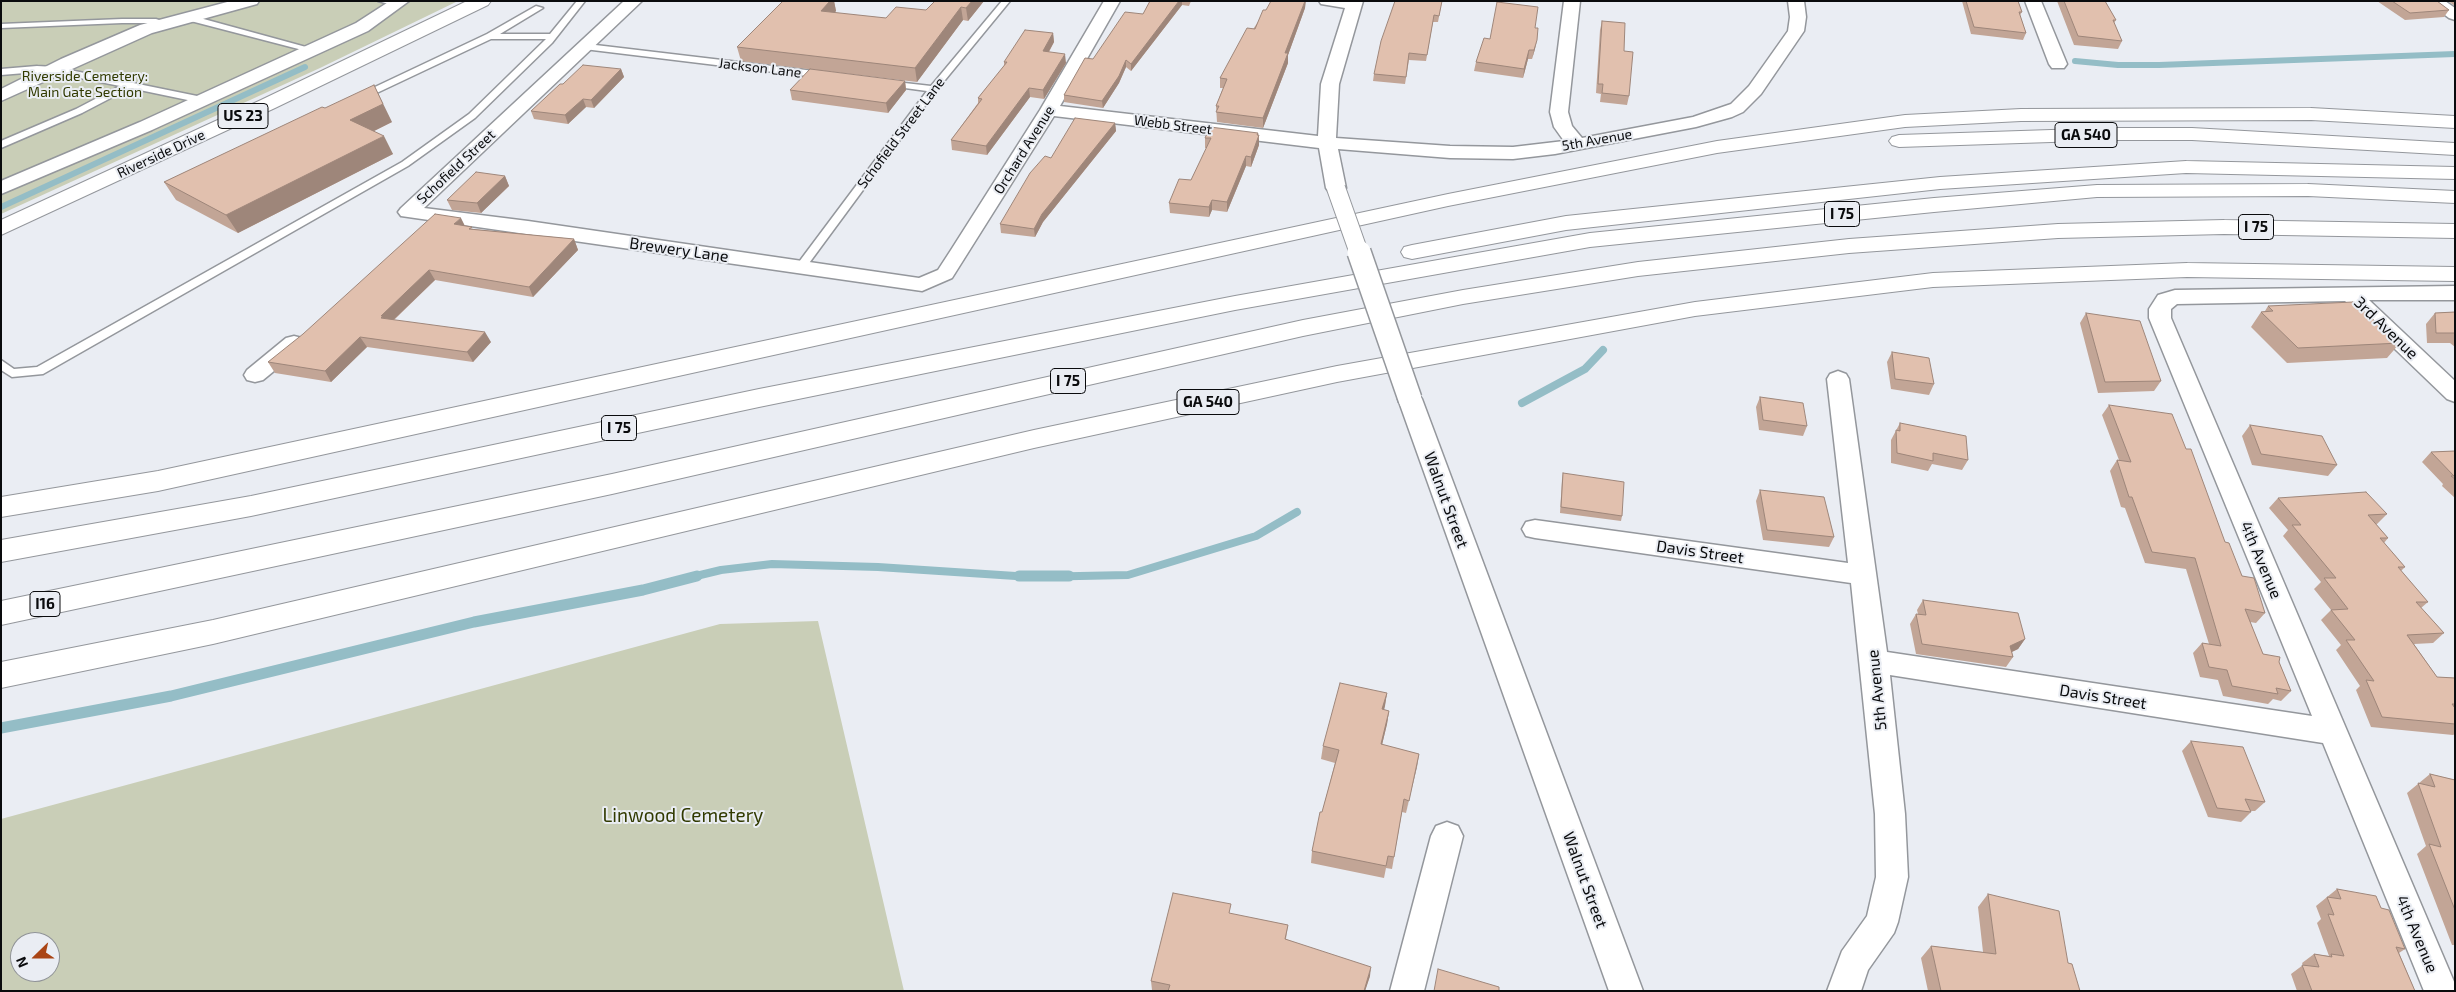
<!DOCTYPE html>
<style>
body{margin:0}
#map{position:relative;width:2456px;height:992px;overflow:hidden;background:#eaedf3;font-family:"Exo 2",sans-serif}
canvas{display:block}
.frame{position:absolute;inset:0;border:2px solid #0a0b0d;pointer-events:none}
.north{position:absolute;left:10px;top:932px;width:50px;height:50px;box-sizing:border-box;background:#eaedf3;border:1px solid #909397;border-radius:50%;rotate:248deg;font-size:14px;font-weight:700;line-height:20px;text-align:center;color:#0a0b0d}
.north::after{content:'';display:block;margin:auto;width:18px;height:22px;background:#aa4515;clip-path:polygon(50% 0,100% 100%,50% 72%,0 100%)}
</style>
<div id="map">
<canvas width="2456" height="992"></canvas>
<div class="frame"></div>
<div class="north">N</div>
</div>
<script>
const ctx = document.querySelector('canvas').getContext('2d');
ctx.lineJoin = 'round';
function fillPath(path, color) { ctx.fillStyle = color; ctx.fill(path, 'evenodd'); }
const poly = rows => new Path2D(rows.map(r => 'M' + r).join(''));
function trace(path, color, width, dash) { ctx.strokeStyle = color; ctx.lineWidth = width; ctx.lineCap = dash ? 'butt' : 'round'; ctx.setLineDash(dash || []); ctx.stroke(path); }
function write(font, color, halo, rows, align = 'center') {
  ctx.font = font + ' "Exo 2",sans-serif'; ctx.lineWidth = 4; ctx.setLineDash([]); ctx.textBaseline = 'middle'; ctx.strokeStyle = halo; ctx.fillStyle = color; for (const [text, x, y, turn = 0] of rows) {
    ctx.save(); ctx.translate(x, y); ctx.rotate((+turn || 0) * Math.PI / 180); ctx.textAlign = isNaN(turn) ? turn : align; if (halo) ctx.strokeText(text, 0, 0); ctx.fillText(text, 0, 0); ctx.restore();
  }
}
fillPath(poly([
 [1,1,458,1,320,68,1,214],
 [818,621,904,991,1,991,1,819,720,624],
 [20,942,50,942,50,972,20,972]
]), '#c9ceb7');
trace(poly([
 [2075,61,2118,65,2159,65,2455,54],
 [1,207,305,67]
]), '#94bdc6', 6);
trace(poly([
 [1522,403,1585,369,1603,350],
 [692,577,721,570,772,564,878,567,1031,577,1128,575,1256,536,1297,512]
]), '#94bdc6', 8);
trace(poly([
 [1019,576,1069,576],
 [1,728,171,696,474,622,643,590,697,576]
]), '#94bdc6', 11);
const service = poly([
 [378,1,394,1,400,4,396,6,378,1],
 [577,1,585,1,552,43,475,118,408,166,43,374,12,377,1,370,1,360,14,369,37,367,402,162,469,114,546,39,491,39,364,99,358,99,358,95,487,34,536,6,543,8,500,34,550,34,577,1],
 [1002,1,1010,1,936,91,804,270,796,270,796,266,927,91,890,86,886,83,887,81,931,86,1002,1],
 [183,15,189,15,317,50,310,52,183,19,183,15],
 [122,19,156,19,168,23,164,25,156,23,122,23,1,28,1,24,122,19],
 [587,44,823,72,827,75,823,78,584,49,583,47,587,44],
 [37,66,55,67,202,97,206,100,202,103,130,88,82,113,1,148,1,141,76,109,120,86,55,73,37,72,1,75,1,69,37,66]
]);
const minor = poly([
 [231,1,259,1,257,4,152,33,1,101,1,89,61,59,140,25,231,1],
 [390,1,409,1,368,31,152,130,1,194,1,181,140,122,356,23,390,1],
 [624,1,642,1,424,208,528,221,919,278,938,270,951,250,1040,110,1104,1,1120,1,1060,106,1318,136,1321,84,1345,8,1321,4,1319,1,1363,1,1339,84,1336,138,1450,146,1513,147,1564,141,1554,127,1550,112,1564,1,1580,1,1568,112,1572,126,1582,138,1693,117,1731,104,1749,86,1788,31,1790,17,1788,1,1804,1,1806,17,1804,31,1761,94,1743,112,1732,117,1696,127,1555,154,1513,159,1450,158,1338,149,1346,188,1343,192,1336,194,1329,192,1326,188,1319,148,1054,116,952,278,922,291,401,216,398,212,401,208,624,1],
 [2025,1,2041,1,2067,64,2064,68,2052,68,2049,64,2025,1],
 [2426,1,2445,1,2455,8,2455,20,2449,18,2426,1],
 [2455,286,2455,300,2369,300,2455,381,2455,402,2447,399,2345,301,2177,304,2171,309,2171,318,2455,984,2455,991,2424,991,2323,743,1890,675,1905,814,1908,877,1898,922,1894,933,1868,970,1861,991,1827,991,1842,951,1867,916,1876,877,1875,814,1851,583,1535,538,1526,536,1522,529,1526,522,1535,520,1848,563,1827,379,1830,374,1838,371,1846,374,1849,379,1887,652,2312,716,2149,318,2149,309,2158,295,2175,290,2455,286],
 [294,336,302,338,305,343,302,348,263,380,255,382,247,380,244,375,247,370,286,338,294,336],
 [1410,391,1418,393,1422,399,1643,991,1609,991,1398,399,1402,393,1410,391],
 [1447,822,1458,826,1463,836,1424,991,1390,991,1431,836,1436,826,1447,822]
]);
const primary = poly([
 [467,1,491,1,488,5,275,108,1,235,1,220,261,100,467,1]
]);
const motorway = poly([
 [2311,108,2455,116,2455,128,2311,120,2021,121,1905,127,1717,153,1448,206,158,491,1,517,1,497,158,471,1448,194,1717,141,1905,115,2021,109,2311,108],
 [2112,128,2192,128,2455,143,2455,155,2192,140,2112,140,1899,147,1892,145,1889,141,1892,137,1899,135,2112,128],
 [2186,161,2455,167,2455,179,2186,173,1940,189,1566,230,1412,259,1404,257,1401,252,1404,247,1412,245,1566,216,1940,177,2186,161],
 [2308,184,2455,191,2455,203,2308,196,2097,197,1934,212,1590,247,1235,310,759,407,251,516,1,562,1,540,251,496,759,389,1235,296,1590,233,1934,198,2097,185,2308,184],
 [2224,220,2455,224,2455,238,2224,234,2058,238,1849,253,1638,276,1463,304,1303,336,612,494,1,625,1,601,612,474,1303,320,1463,290,1638,262,1849,239,2058,224,2224,220],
 [2187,263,2455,267,2455,281,2187,277,1933,287,1695,316,1337,382,1034,448,213,644,1,688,1,662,213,620,1034,430,1337,366,1695,302,1933,273,2187,263]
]);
trace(service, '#94979c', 3);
trace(minor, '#94979c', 3);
trace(primary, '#94979c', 2);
trace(motorway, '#94979c', 2);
fillPath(service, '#fff');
fillPath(minor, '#fff');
fillPath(primary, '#fff');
fillPath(motorway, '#fff');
const minorBridgeFar1 = poly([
 [1336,188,1359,253]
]);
const minorBridge = poly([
 [1359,252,1410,399]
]);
trace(minorBridgeFar1, '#94979c', 20, []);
trace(minorBridge, '#94979c', 26, []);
trace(minorBridgeFar1, '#fff', 18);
trace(minorBridge, '#fff', 23);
fillPath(poly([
 [783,1,834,1,836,11,834,13,886,18,926,10,935,1,984,1,968,21,963,20,917,82,741,61,737,47],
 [1150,1,1191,1,1189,6,1182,5,1131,71,1126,67,1119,83,1103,108,1064,102,1064,95,1093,59,1143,14],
 [1442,1,1438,22,1433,22,1426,61,1409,60,1405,84,1373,81,1374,74],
 [1962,1,2018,1,2022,12,2020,15,2026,33,2023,40,1971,34],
 [2057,1,2105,1,2116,20,2114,23,2122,41,2118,49,2074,45],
 [2377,1,2437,1,2449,10,2444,17,2405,20],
 [2448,1,2455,1,2455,6],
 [1305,8,1288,55,1288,63,1263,128,1217,122,1216,106,1223,88,1220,88,1220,78,1266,10],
 [1602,21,1624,51,1629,96,1627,105,1600,102,1601,94,1596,93,1600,30],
 [1535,28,1535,49,1532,59,1528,59,1523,78,1474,71,1476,62,1490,39],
 [1053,33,1054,42,1049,52,1066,63,1044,99,1030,97,987,155,952,150,951,140,978,103,978,98,1004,66,1004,62],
 [621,69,624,77,594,108,586,107,568,124,534,119,531,111,563,84],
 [905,81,906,90,888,113,792,100,790,90],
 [325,108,392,122,374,131,393,154,238,233,176,200,164,182],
 [1115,123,1116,131,1043,222,1035,237,1001,233,1000,224,1051,158],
 [1258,133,1258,135,1259,135,1259,145,1251,167,1246,166,1227,212,1212,210,1209,217,1170,213,1169,203,1191,180,1207,148,1205,148,1205,138],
 [505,176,509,186,481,213,452,210,447,200],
 [465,226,473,229,574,239,578,250,533,297,435,280,394,320,491,342,473,362,367,347,331,382,275,373,268,362],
 [2268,306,2400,343,2387,358,2287,363,2251,327,2261,312,2265,311],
 [2455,312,2455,347,2450,343,2427,343,2426,324,2435,313],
 [2086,313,2161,381,2154,391,2098,393,2080,323],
 [1892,352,1934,384,1929,395,1891,389,1887,362],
 [1760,397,1807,426,1803,436,1759,430,1756,407],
 [2109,405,2225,542,2242,576,2265,613,2256,623,2250,622,2263,654,2279,662,2291,691,2281,701,2273,699,2268,704,2223,696,2218,680,2200,677,2193,653,2202,643,2209,644,2186,569,2145,563,2125,508,2121,507,2110,471,2117,460,2119,460,2102,415],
 [1900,423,1968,460,1962,470,1932,464,1928,471,1891,463,1891,440],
 [2250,425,2337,465,2328,476,2252,465,2242,436],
 [2455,451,2455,498,2442,486,2443,484,2422,462,2431,452],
 [1563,473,1622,516,1621,521,1560,513,1562,479],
 [1760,490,1834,537,1829,547,1763,540,1756,501],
 [2278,498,2387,514,2377,524,2376,524,2388,538,2384,543,2405,567,2401,571,2428,602,2421,608,2444,633,2433,643,2414,644,2437,677,2455,678,2455,734,2453,735,2371,727,2356,690,2360,686,2336,650,2341,645,2321,620,2331,610,2314,589,2321,582,2283,536,2288,530,2269,508],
 [1923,600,2025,639,2018,649,2012,652,2013,657,2006,667,1916,654,1910,624,1916,614,1918,614,1917,610],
 [1387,693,1384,710,1389,711,1387,724,1382,745,1419,754,1406,813,1402,812,1392,869,1386,868,1384,878,1311,863,1312,851,1335,763,1321,759,1323,746],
 [2191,741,2265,802,2255,811,2250,811,2251,812,2241,822,2208,817,2182,751],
 [2430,774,2455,780,2455,945,2452,945,2417,854,2426,846,2407,793],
 [2337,889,2381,908,2405,949,2399,953,2415,991,2297,991,2291,974,2303,965,2302,963,2314,954,2329,956,2317,923,2321,919,2316,906],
 [1988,894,2068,963,2080,991,1928,991,1921,958,1931,946,1983,952,1978,907],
 [1231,914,1288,925,1286,939,1370,976,1365,991,1156,991,1152,990,1151,981]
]), '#c2a596');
fillPath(poly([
 [830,1,834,1,836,11,824,24,821,11],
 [972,1,984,1,968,21,966,8],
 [1179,1,1182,1,1182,5,1131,71,1131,64],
 [1305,1,1306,1,1305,8,1288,55,1288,63,1263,128,1263,118,1285,53],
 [961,7,963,20,917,82,915,68],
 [1053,33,1054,42,1044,60,1043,51],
 [1537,40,1535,49,1532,59,1534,50],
 [1529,50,1528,59,1523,78,1524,69],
 [1065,54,1066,63,1044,99,1043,90],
 [1126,60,1126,67,1119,83,1103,108,1102,101],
 [621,69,624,77,594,108,591,100],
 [905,81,906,90,888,113,886,103],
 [374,85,392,122,360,138,350,120],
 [1029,88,1030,97,987,155,986,146],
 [583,99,586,107,568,124,565,115],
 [1115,123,1116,131,1043,222,1035,237,1034,229,1042,214],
 [1258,133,1258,140,1259,135,1259,145,1251,167,1251,157],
 [384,136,393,154,238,233,226,215],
 [1246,156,1246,166,1227,212,1227,202],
 [505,176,509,186,481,213,477,203],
 [1212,200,1212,210,1209,217,1209,207],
 [461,218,466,228,454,224],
 [574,239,578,250,533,297,529,287],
 [429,270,435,280,388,325,381,316],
 [485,332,491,342,473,362,467,352],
 [360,337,367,347,331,382,325,371],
 [2025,639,2018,649,2003,656,2010,646],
 [1387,693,1385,706,1380,723,1382,709],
 [1389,711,1387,724,1379,757,1381,744],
 [1419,754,1417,767,1406,813,1409,801],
 [1371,967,1370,976,1365,991,1364,991]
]), '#9e867a');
const building = poly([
 [783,1,830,1,821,11,886,18,896,7,926,10,935,1,972,1,966,8,961,7,915,68,737,47,783,1],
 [1150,1,1179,1,1131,64,1126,60,1119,76,1102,101,1064,95,1085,58,1093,59,1125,12,1143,14,1150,1],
 [1271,1,1305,1,1285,53,1288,53,1263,118,1216,112,1219,106,1216,106,1227,79,1220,78,1247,28,1255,29,1263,10,1266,10,1271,1],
 [1395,1,1442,1,1439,16,1434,15,1427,55,1409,53,1406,77,1374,74,1381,41,1395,1],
 [1966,1,2018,1,2022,12,2019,12,2026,33,1974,27,1966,1],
 [2064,1,2105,1,2116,20,2113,20,2122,41,2078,36,2064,1],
 [2392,1,2437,1,2449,10,2410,13,2392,1],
 [1497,2,1538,7,1535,28,1538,28,1537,40,1534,50,1529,50,1524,69,1476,62,1484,38,1490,39,1497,2],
 [1602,21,1625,23,1624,51,1633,52,1629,96,1602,93,1603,84,1598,84,1602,21],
 [1025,30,1053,33,1043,51,1065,54,1043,90,1029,88,986,146,951,140,982,99,978,98,1007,62,1004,62,1025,30],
 [583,65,621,69,591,100,583,99,565,115,531,111,560,84,563,84,583,65],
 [810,69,905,81,886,103,790,90,810,69],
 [374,85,383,104,350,120,384,136,226,215,164,182,322,107,325,108,374,85],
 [1075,118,1115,123,1042,214,1034,229,1000,224,1030,173,1045,156,1051,158,1075,118],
 [1210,127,1258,133,1257,135,1259,135,1251,157,1246,156,1227,202,1212,200,1209,207,1169,203,1179,179,1191,180,1211,138,1205,138,1210,127],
 [476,172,505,176,477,203,447,200,476,172],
 [435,214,461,218,454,224,472,227,469,229,574,239,529,287,429,270,381,316,383,316,381,318,485,332,467,352,360,337,325,371,268,362,303,334,435,214],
 [2353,302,2400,343,2298,348,2261,312,2273,311,2268,306,2353,302],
 [2455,312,2455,333,2436,333,2435,313,2455,312],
 [2086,313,2140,321,2161,381,2105,382,2086,313],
 [1892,352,1929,358,1934,384,1895,379,1892,352],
 [1760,397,1803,403,1807,426,1763,420,1760,397],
 [2109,405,2172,414,2186,449,2191,449,2225,542,2229,543,2242,576,2254,578,2265,613,2245,609,2263,654,2280,657,2279,662,2291,691,2276,688,2278,694,2232,686,2227,670,2209,667,2202,643,2221,646,2195,558,2152,552,2132,497,2129,497,2117,460,2131,462,2109,405],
 [1900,423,1966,436,1968,460,1933,453,1933,461,1897,453,1896,430,1900,431,1900,423],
 [2250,425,2322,436,2337,465,2261,454,2250,425],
 [2455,451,2455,479,2451,476,2454,476,2431,452,2455,451],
 [1563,473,1624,482,1622,516,1561,507,1563,473],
 [1760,490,1824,497,1834,537,1767,530,1760,490],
 [2366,492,2387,514,2368,515,2388,538,2380,538,2405,567,2398,567,2428,602,2416,602,2444,633,2407,635,2437,677,2455,678,2455,704,2452,704,2455,708,2455,724,2382,717,2366,680,2374,681,2346,640,2355,640,2331,610,2348,609,2324,578,2336,578,2292,525,2301,525,2278,498,2366,492],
 [1923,600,2018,613,2025,639,2010,646,2013,657,1922,644,1916,614,1926,615,1923,600],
 [1340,683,1387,693,1382,709,1389,711,1381,744,1419,754,1409,801,1404,799,1394,857,1388,856,1386,866,1312,851,1320,812,1322,812,1339,750,1323,746,1340,683],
 [2191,741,2243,747,2265,802,2245,799,2251,812,2217,808,2191,741],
 [2430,774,2455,780,2455,910,2429,844,2441,847,2418,783,2435,787,2430,774],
 [2337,889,2376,896,2381,908,2389,910,2405,949,2396,947,2415,991,2312,991,2302,965,2319,967,2314,954,2332,957,2331,954,2344,956,2328,914,2334,915,2327,897,2341,899,2337,889],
 [1173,893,1231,904,1229,913,1288,925,1285,939,1371,967,1364,991,1168,991,1170,985,1151,981,1173,893],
 [1988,894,2059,911,2068,963,2072,964,2080,991,1941,991,1931,946,1996,954,1988,894],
 [1438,969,1499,987,1499,991,1434,991,1438,969]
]);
fillPath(building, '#e1c0ae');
trace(building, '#9e867a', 1);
write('14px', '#0a0b0d', '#eaedf3', [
 ["Jackson Lane",760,68,7],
 ["Webb Street",1173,125,7],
 ["Schofield Street Lane",901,133,-53],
 ["5th Avenue",1597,140,-10],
 ["Orchard Avenue",1024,150,-58],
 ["Riverside Drive",161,154,-25],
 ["Schofield Street",456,167,-43]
]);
write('14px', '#313a01', '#eaedf3', [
 ["Riverside Cemetery:",85,76],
 ["Main Gate Section",85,92]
]);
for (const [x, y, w] of [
 [243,116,50],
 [2086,135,62],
 [1842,214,35],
 [2256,227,35],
 [1068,381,35],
 [1208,402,62],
 [619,428,35],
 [45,604,30]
]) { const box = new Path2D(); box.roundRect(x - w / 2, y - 12.5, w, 25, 4); ctx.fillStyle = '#eaedf3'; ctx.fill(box); trace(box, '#0a0b0d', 1); }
write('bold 15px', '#0a0b0d', null, [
 ["US 23",243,116],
 ["GA 540",2086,135],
 ["I 75",1842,214],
 ["I 75",2256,227],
 ["I 75",1068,381],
 ["GA 540",1208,402],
 ["I 75",619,428],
 ["I16",45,604]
]);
write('16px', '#0a0b0d', '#eaedf3', [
 ["Brewery Lane",679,250,8],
 ["3rd Avenue",2386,328,44],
 ["Walnut Street",1446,500,70],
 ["Davis Street",1700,552,8],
 ["4th Avenue",2261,560,67],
 ["5th Avenue",1877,690,-96],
 ["Davis Street",2103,697,9],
 ["Walnut Street",1585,880,70],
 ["4th Avenue",2417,934,67]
]);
write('19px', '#313a01', '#eaedf3', [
 ["Linwood Cemetery",683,816]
]);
</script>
